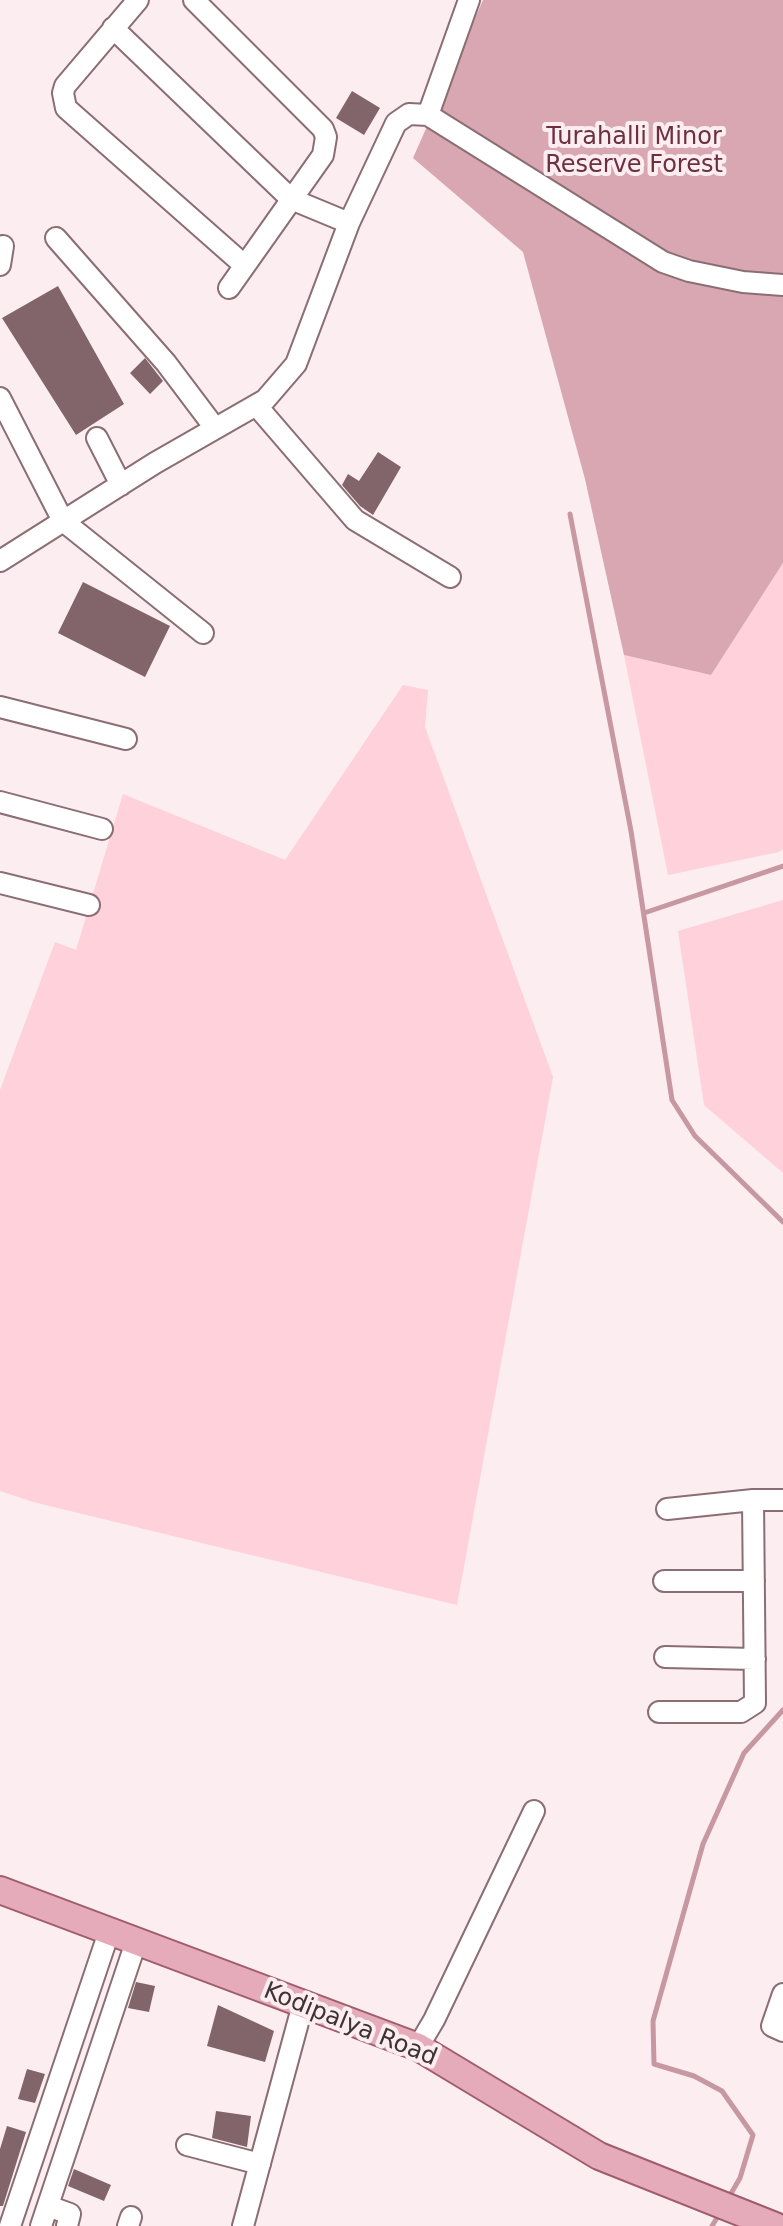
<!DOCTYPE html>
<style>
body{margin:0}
canvas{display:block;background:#fbedf0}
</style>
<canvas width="783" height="2226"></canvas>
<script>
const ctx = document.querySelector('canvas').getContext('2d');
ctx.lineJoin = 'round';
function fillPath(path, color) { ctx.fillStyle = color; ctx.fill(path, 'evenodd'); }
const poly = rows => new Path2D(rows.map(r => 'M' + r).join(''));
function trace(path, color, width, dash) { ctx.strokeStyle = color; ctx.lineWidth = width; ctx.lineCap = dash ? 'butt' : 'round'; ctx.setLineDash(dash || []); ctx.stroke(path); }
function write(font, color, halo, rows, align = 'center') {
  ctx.font = font + ' "DejaVu Sans",sans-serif'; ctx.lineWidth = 8; ctx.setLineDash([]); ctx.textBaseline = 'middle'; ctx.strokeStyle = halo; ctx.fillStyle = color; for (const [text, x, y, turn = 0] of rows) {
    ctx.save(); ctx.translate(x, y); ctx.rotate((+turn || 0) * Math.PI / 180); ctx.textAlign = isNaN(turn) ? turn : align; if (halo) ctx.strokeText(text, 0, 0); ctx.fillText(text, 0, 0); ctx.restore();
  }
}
fillPath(poly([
 [783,563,783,849,779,852,668,875,624,655,711,675],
 [403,685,428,690,425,727,553,1077,457,1605,33,1502,0,1491,0,1090,55,942,76,950,123,794,285,860],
 [783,900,783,1173,704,1105,678,931]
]), '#ffd1da');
fillPath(poly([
 [483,0,783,0,783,563,711,675,624,655,585,479,523,252,413,158]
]), '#d8a7b1');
trace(poly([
 [570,514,631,831,672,1100,695,1136,783,1222],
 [644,913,783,866],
 [729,2197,740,2178,753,2135,722,2091,694,2076,654,2064,653,2021,703,1844,744,1753,783,1710],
 [712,2226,720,2213]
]), '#c898a2', 5);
fillPath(poly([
 [352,91,380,108,364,135,336,118],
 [58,286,124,404,76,435,2,318],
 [145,358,163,381,150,394,130,373],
 [378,452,401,467,373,515,360,506,342,485,348,474,359,481],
 [83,582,170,626,145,677,58,633],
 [136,1982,155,1986,149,2012,128,2008],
 [218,2005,274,2031,265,2062,207,2046],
 [27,2069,45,2074,35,2103,18,2099],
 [216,2111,251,2116,247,2147,212,2138],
 [7,2126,26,2132,3,2206,0,2206,0,2149],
 [74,2169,111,2185,104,2201,68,2186]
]), '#81656b');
const minor = poly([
 [138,0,65,86,63,93,66,108,244,265],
 [194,0,323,129,326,137,323,155,229,288],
 [113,28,291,199,349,223],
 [428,115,469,0],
 [56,238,166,363,215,428],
 [0,265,3,246],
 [0,398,63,521,203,633],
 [256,405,355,520,450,577],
 [97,438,121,485],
 [0,561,155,463,265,400,296,364,349,223,396,123,409,114,428,115,663,262,689,271,743,282,783,285],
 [0,707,126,739],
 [0,802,102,829],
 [0,883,89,905],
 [667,1509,753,1500],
 [664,1581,754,1581],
 [665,1657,755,1659],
 [659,1712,741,1712,755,1703,753,1500,783,1500],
 [783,1994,772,2026,783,2031],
 [418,2047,434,2020,534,1811],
 [187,2145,260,2164],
 [48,2206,70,2214,67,2226],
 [10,2226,109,1932],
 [41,2226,136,1942],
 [128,2226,131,2217],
 [243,2226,303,2004]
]);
const major = poly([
 [0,1890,418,2047,599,2156,775,2226]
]);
trace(minor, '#8b6e74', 24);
trace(major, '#a05c6d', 30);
trace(minor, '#fff', 20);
trace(major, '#e5abba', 26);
write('24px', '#6d3041', '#fbedf0', [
 ["Turahalli Minor",634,138],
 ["Reserve Forest",634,166]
]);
write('24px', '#3e3234', '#fbedf0', [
 ["Kodipalya Road",350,2025,22]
]);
</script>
